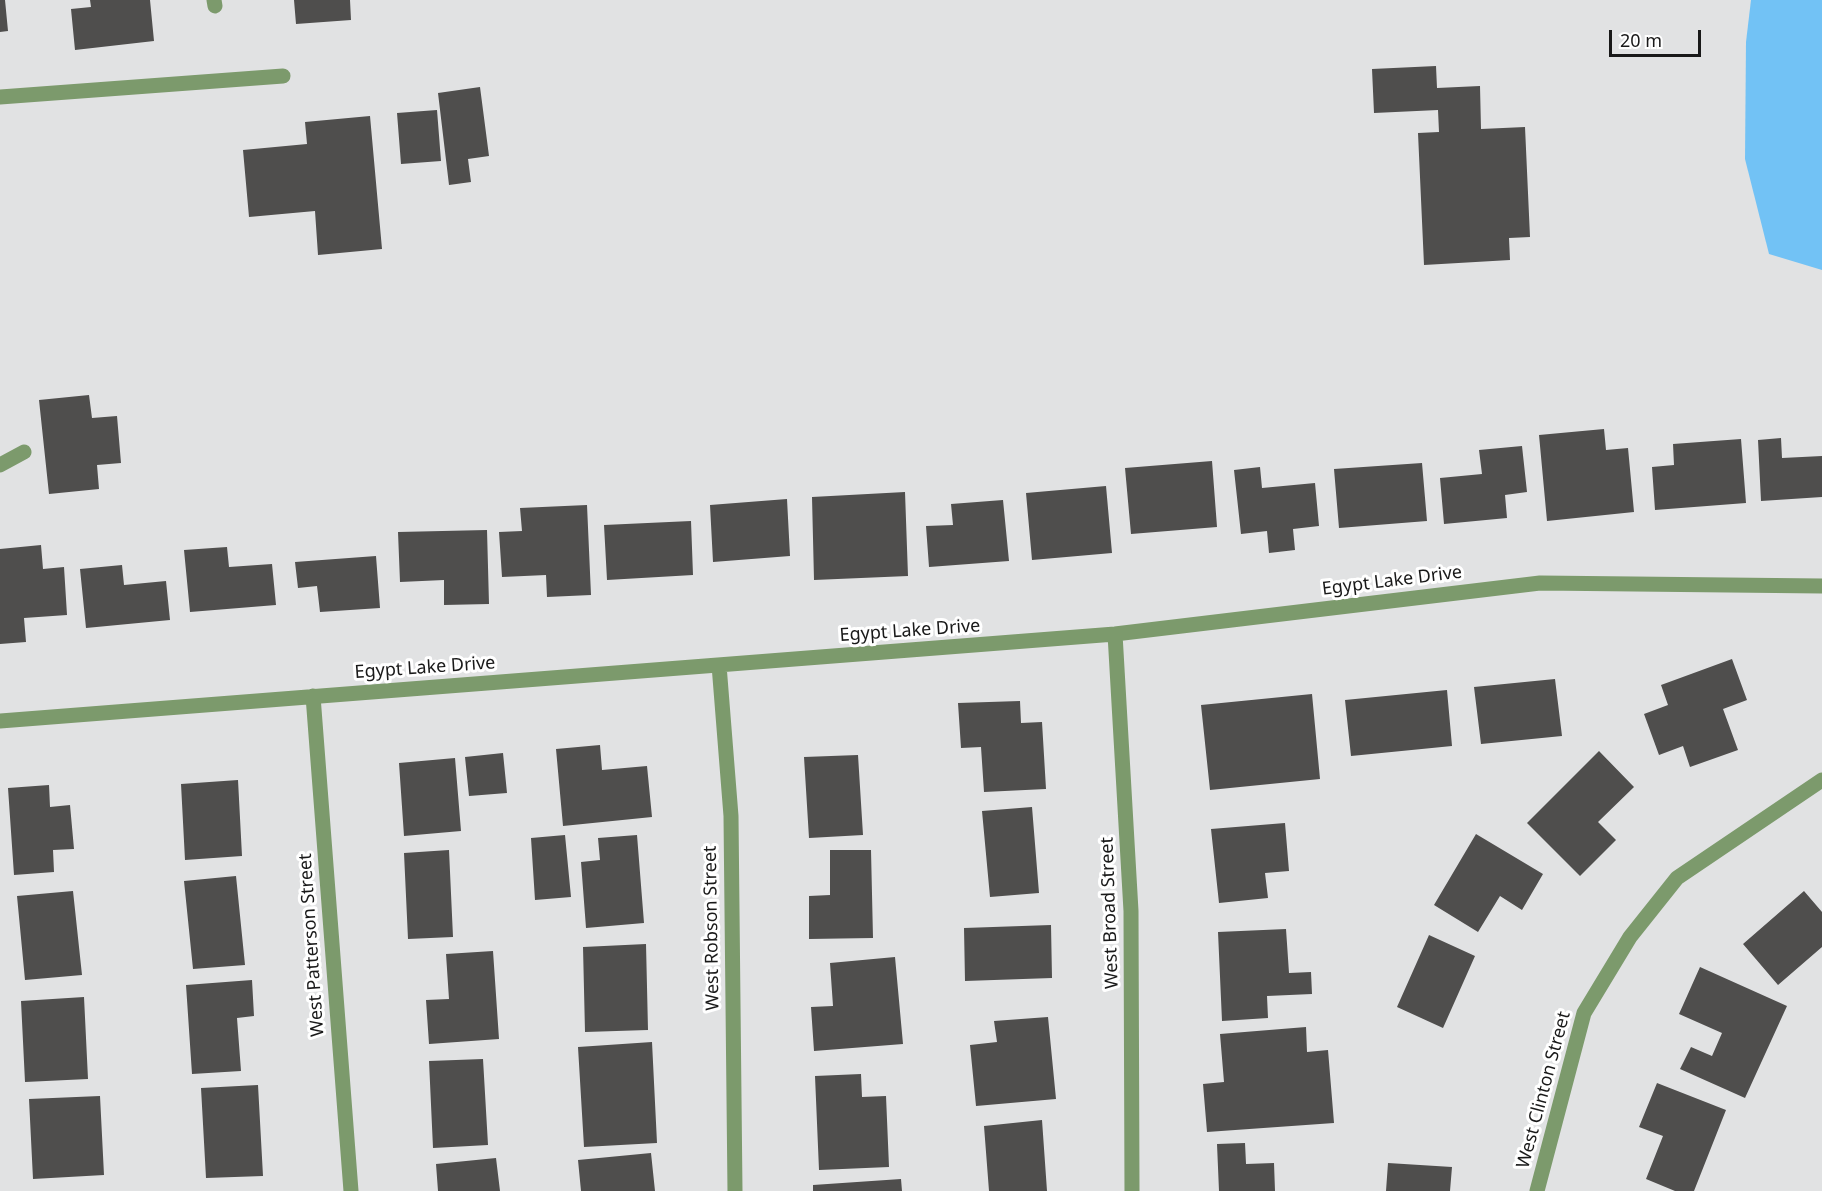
<!DOCTYPE html>
<style>
body{margin:0}
#map{position:relative;width:1822px;height:1191px;overflow:hidden;background:#e1e2e3;font-family:"Noto Sans",sans-serif}
canvas{display:block}
.scale{position:absolute;left:1609px;top:30px;width:92px;height:27px;box-sizing:border-box;border:3px solid #191919;border-top:0;padding-left:8px;font-size:18px;line-height:21px;white-space:nowrap;color:#191919;-webkit-text-stroke:4px #fff;paint-order:stroke}
</style>
<div id="map">
<canvas width="1822" height="1191"></canvas>
<div class="scale">20 m</div>
</div>
<script>
const ctx = document.querySelector('canvas').getContext('2d');
ctx.lineJoin = 'round';
function fillPath(path, color) { ctx.fillStyle = color; ctx.fill(path, 'evenodd'); }
const poly = rows => new Path2D(rows.map(r => 'M' + r).join(''));
function trace(path, color, width, dash) { ctx.strokeStyle = color; ctx.lineWidth = width; ctx.lineCap = dash ? 'butt' : 'round'; ctx.setLineDash(dash || []); ctx.stroke(path); }
function write(font, color, halo, rows, align = 'center') {
  ctx.font = font + ' "Noto Sans",sans-serif'; ctx.lineWidth = 6; ctx.setLineDash([]); ctx.textBaseline = 'middle'; ctx.strokeStyle = halo; ctx.fillStyle = color; for (const [text, x, y, turn = 0] of rows) {
    ctx.save(); ctx.translate(x, y); ctx.rotate((+turn || 0) * Math.PI / 180); ctx.textAlign = isNaN(turn) ? turn : align; if (halo) ctx.strokeText(text, 0, 0); ctx.fillText(text, 0, 0); ctx.restore();
  }
}
fillPath(poly([
 [1751,0,1822,0,1822,270,1769,254,1745,159,1746,42]
]), '#72c2f5');
fillPath(poly([
 [0,0,5,0,8,31,0,32],
 [90,0,150,0,154,41,75,50,71,9,91,7],
 [294,0,350,0,351,20,296,24],
 [1436,66,1437,88,1480,86,1481,129,1525,127,1530,237,1509,238,1510,260,1424,265,1418,133,1439,132,1438,110,1374,113,1372,69],
 [480,87,489,156,468,159,471,182,449,185,438,93],
 [437,110,441,161,401,164,397,113],
 [370,116,382,249,318,255,315,211,249,217,243,150,307,144,305,122],
 [89,395,92,418,117,416,121,463,97,465,99,489,49,494,39,400],
 [1604,429,1606,450,1628,448,1634,512,1547,521,1539,435],
 [1781,438,1782,458,1822,456,1822,497,1761,501,1758,440],
 [1741,439,1746,503,1655,510,1652,467,1674,465,1673,444],
 [1522,446,1527,492,1505,495,1507,518,1444,524,1440,478,1482,474,1479,450],
 [1212,461,1217,527,1131,534,1125,468],
 [1422,463,1427,521,1339,528,1334,469],
 [1260,467,1262,488,1315,483,1319,526,1293,529,1295,550,1269,553,1267,531,1241,534,1234,470],
 [1106,486,1112,553,1032,560,1026,493],
 [905,492,908,576,814,580,812,497],
 [787,499,790,556,713,562,710,505],
 [1003,500,1009,561,929,567,926,526,953,525,951,504],
 [587,505,591,595,547,597,546,575,502,577,499,532,522,531,520,508],
 [691,521,693,575,607,580,604,525],
 [487,530,489,604,444,605,444,580,400,582,398,532],
 [41,545,43,569,64,567,67,615,24,618,26,642,0,644,0,549],
 [227,547,229,567,272,564,276,605,190,612,184,550],
 [376,556,380,608,320,612,317,586,298,588,295,562],
 [122,565,124,585,166,581,170,620,86,628,80,569],
 [1732,659,1747,700,1723,709,1738,750,1690,767,1683,746,1659,755,1644,714,1668,705,1661,685],
 [1555,679,1562,736,1481,744,1474,687],
 [1447,690,1452,746,1351,756,1345,700],
 [1312,694,1320,779,1210,790,1201,705],
 [1020,701,1021,723,1042,722,1046,789,984,792,981,747,961,748,958,703],
 [600,745,602,770,647,766,652,817,563,826,556,749],
 [1599,751,1634,787,1598,822,1616,840,1580,876,1527,823],
 [503,753,507,793,469,796,465,757],
 [858,755,863,835,809,838,804,757],
 [455,758,461,831,404,836,399,763],
 [238,780,242,856,185,860,181,784],
 [49,785,50,807,70,805,74,849,53,850,54,872,14,875,8,788],
 [1032,807,1039,893,990,897,982,811],
 [1285,823,1289,871,1265,873,1268,898,1219,903,1211,829],
 [1476,834,1543,874,1522,910,1500,896,1478,932,1434,905],
 [565,835,571,897,535,900,531,838],
 [637,835,644,923,586,928,581,862,600,860,598,838],
 [449,850,453,937,408,939,404,853],
 [830,850,871,850,873,938,809,939,809,896,830,895],
 [236,876,245,965,193,969,184,881],
 [73,891,82,975,25,980,17,896],
 [1804,891,1822,912,1822,947,1778,985,1743,944],
 [1051,925,1052,978,965,981,964,928],
 [1286,929,1289,973,1311,972,1312,994,1267,996,1268,1018,1222,1021,1218,932],
 [1429,935,1475,956,1443,1028,1397,1007],
 [646,944,648,1030,585,1032,583,947],
 [493,951,499,1039,429,1044,426,1000,449,999,446,954],
 [895,957,903,1044,814,1051,811,1007,833,1006,830,963],
 [1700,967,1787,1006,1745,1098,1680,1069,1691,1047,1712,1056,1722,1033,1679,1014],
 [252,980,254,1016,237,1018,241,1071,192,1074,186,985],
 [84,997,88,1079,25,1082,21,1001],
 [1048,1017,1056,1099,976,1106,970,1045,997,1042,994,1021],
 [1306,1027,1307,1052,1328,1050,1334,1123,1207,1132,1203,1084,1224,1082,1220,1034],
 [652,1042,657,1143,584,1147,578,1047],
 [483,1059,488,1145,433,1148,429,1061],
 [861,1074,862,1097,886,1096,889,1167,819,1170,815,1076],
 [1657,1083,1726,1110,1694,1191,1675,1191,1646,1179,1663,1136,1639,1127],
 [258,1085,263,1176,206,1178,201,1088],
 [100,1096,104,1175,33,1179,29,1099],
 [1042,1120,1047,1191,989,1191,984,1126],
 [1245,1143,1246,1164,1274,1163,1275,1191,1219,1191,1217,1144],
 [651,1153,655,1191,581,1191,578,1160],
 [496,1158,500,1191,438,1191,436,1164],
 [1388,1163,1452,1167,1450,1191,1386,1191],
 [901,1179,902,1191,813,1191,813,1185]
]), '#4f4e4d');
trace(poly([
 [214,0,215,6],
 [0,97,283,76],
 [0,465,24,452],
 [1115,634,1131,911,1132,1191],
 [719,665,731,816,735,1191],
 [313,696,351,1191],
 [0,721,1115,634,1540,583,1822,586],
 [1537,1191,1584,1013,1630,937,1677,878,1822,780]
]), '#7c9a6c', 15);
write('18px', '#191919', '#fff', [
 ["Egypt Lake Drive",1392,581,-7],
 ["Egypt Lake Drive",910,631,-4],
 ["Egypt Lake Drive",425,668,-4],
 ["West Broad Street",1110,913,-92],
 ["West Robson Street",712,928,-91],
 ["West Patterson Street",312,945,-94],
 ["West Clinton Street",1544,1090,-75]
]);
</script>
